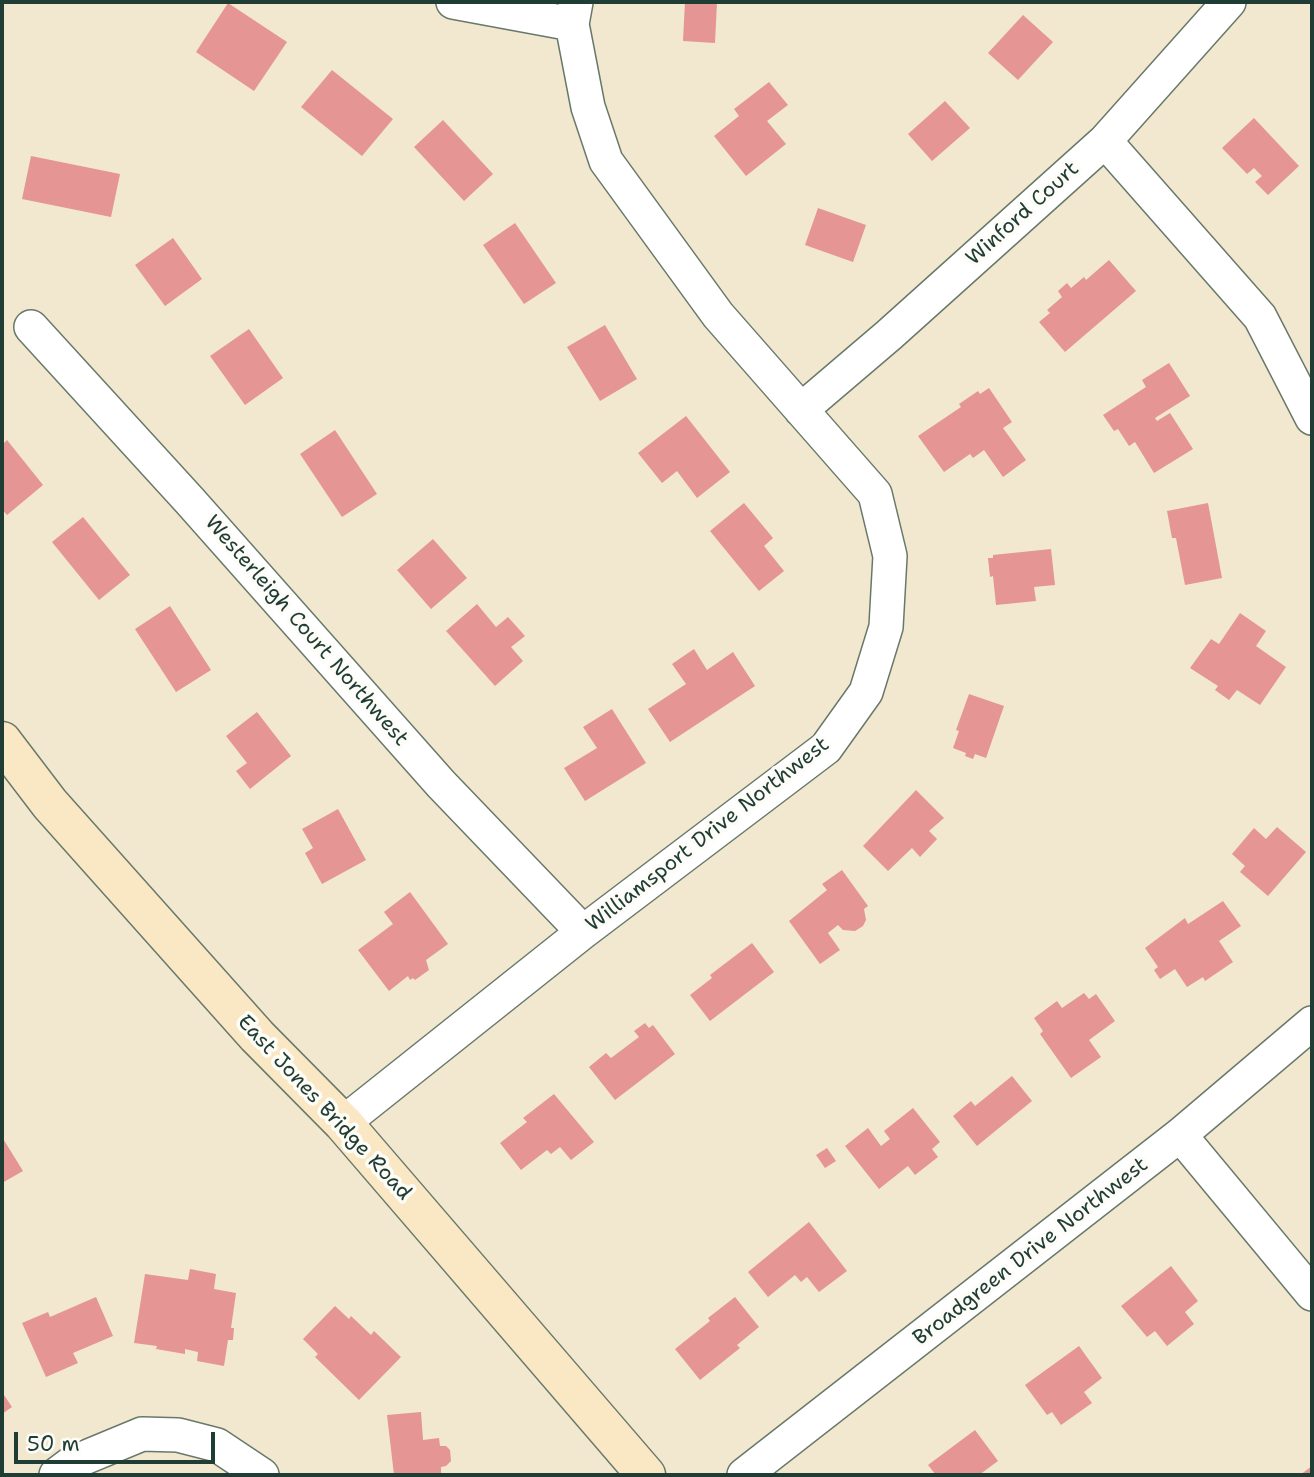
<!DOCTYPE html>
<style>
body{margin:0}
#map{position:relative;width:1314px;height:1477px;overflow:hidden;background:#f1e8cf;font-family:"Shantell Sans",sans-serif}
canvas{display:block}
.frame{position:absolute;inset:0;border:4px solid #1f3d34;pointer-events:none}
.scale{position:absolute;left:14px;top:1432px;width:201px;height:32px;box-sizing:border-box;border:4px solid #1f3d34;border-top:0;padding-left:9px;font-size:21px;line-height:24px;white-space:nowrap;color:#1f3d34;-webkit-text-stroke:5px #fdfcf7;paint-order:stroke}
</style>
<div id="map">
<canvas width="1314" height="1477"></canvas>
<div class="frame"></div>
<div class="scale">50 m</div>
</div>
<script>
const ctx = document.querySelector('canvas').getContext('2d');
ctx.lineJoin = 'round';
function fillPath(path, color) { ctx.fillStyle = color; ctx.fill(path, 'evenodd'); }
const poly = rows => new Path2D(rows.map(r => 'M' + r).join(''));
function trace(path, color, width, dash) { ctx.strokeStyle = color; ctx.lineWidth = width; ctx.lineCap = dash ? 'butt' : 'round'; ctx.setLineDash(dash || []); ctx.stroke(path); }
function write(font, color, halo, rows, align = 'center') {
  ctx.font = font + ' "Shantell Sans",sans-serif'; ctx.lineWidth = 7; ctx.setLineDash([]); ctx.textBaseline = 'middle'; ctx.strokeStyle = halo; ctx.fillStyle = color; for (const [text, x, y, turn = 0] of rows) {
    ctx.save(); ctx.translate(x, y); ctx.rotate((+turn || 0) * Math.PI / 180); ctx.textAlign = isNaN(turn) ? turn : align; if (halo) ctx.strokeText(text, 0, 0); ctx.fillText(text, 0, 0); ctx.restore();
  }
}
fillPath(poly([
 [685,2,717,2,715,43,683,41],
 [228,3,287,42,254,91,196,52],
 [1023,15,1053,42,1018,80,988,53],
 [332,70,393,119,362,156,301,107],
 [769,82,788,105,767,121,786,144,746,176,714,136,739,116,734,109],
 [945,101,970,128,932,161,908,134],
 [1254,118,1299,166,1268,195,1255,182,1262,176,1254,168,1247,174,1222,148],
 [443,120,493,174,464,201,414,147],
 [31,156,120,174,111,217,22,199],
 [818,208,866,225,853,262,805,245],
 [515,223,556,283,524,304,483,245],
 [173,238,202,279,165,306,135,265],
 [1109,260,1136,291,1065,352,1039,322,1050,313,1047,310,1062,297,1058,291,1067,283,1071,288,1084,277,1086,280],
 [605,325,637,379,600,401,567,347],
 [249,329,283,378,245,405,210,356],
 [1169,363,1190,396,1155,418,1157,421,1170,413,1193,449,1154,473,1135,442,1129,446,1118,429,1114,431,1103,415,1146,387,1142,380],
 [989,388,1012,422,1003,428,1026,460,1003,477,984,450,973,458,970,454,944,472,918,436,961,407,959,404,978,391,980,394],
 [686,416,730,472,697,498,677,471,662,483,638,453],
 [335,430,377,494,342,517,300,454],
 [7,440,43,485,7,515,2,509,2,445],
 [744,503,773,538,764,546,784,571,759,591,710,531],
 [1208,503,1222,578,1185,585,1176,538,1172,538,1167,511],
 [83,517,130,575,99,600,52,542],
 [433,539,467,578,431,609,397,570],
 [1051,549,1055,585,1034,587,1036,601,996,605,993,576,990,577,988,558,993,558,993,555],
 [477,604,496,627,508,617,525,636,511,647,523,661,495,686,446,631],
 [170,606,211,670,176,692,135,629],
 [1240,613,1266,631,1256,646,1286,667,1260,705,1237,690,1229,700,1215,690,1218,686,1190,668,1211,639,1219,644],
 [694,649,707,670,733,652,755,686,670,742,648,709,686,684,672,664],
 [969,694,1004,706,986,758,975,754,973,759,965,756,966,753,953,748,959,731,956,730],
 [612,709,646,763,585,801,564,768,597,748,583,727],
 [257,712,291,756,250,789,236,771,247,763,226,736],
 [916,790,944,818,929,831,937,839,920,857,912,848,888,871,863,846],
 [338,809,366,860,322,884,305,853,313,848,302,829],
 [1277,827,1306,852,1268,896,1240,872,1245,866,1232,854,1254,828,1266,839],
 [842,870,868,906,864,909,866,920,863,926,855,931,843,930,838,925,828,933,840,950,820,964,789,921,827,890,822,884],
 [410,892,448,944,426,960,429,970,415,980,413,978,410,980,408,976,389,991,358,950,393,924,384,912],
 [1223,901,1241,926,1219,941,1233,962,1205,981,1203,977,1187,987,1175,969,1160,979,1154,970,1158,967,1145,948,1185,918,1188,924],
 [752,943,774,972,710,1021,690,995,712,978,710,975],
 [1084,993,1089,999,1096,994,1115,1021,1089,1040,1101,1057,1071,1078,1040,1034,1043,1031,1034,1018,1057,1001,1062,1008],
 [645,1023,649,1028,653,1025,675,1054,615,1100,589,1067,606,1053,611,1058,639,1037,634,1031],
 [1012,1076,1032,1101,977,1146,953,1116,971,1101,975,1106],
 [554,1094,594,1142,571,1160,560,1147,551,1154,547,1150,521,1170,500,1143,527,1122,523,1118],
 [913,1108,940,1142,932,1149,938,1157,915,1175,908,1166,879,1189,845,1146,868,1128,881,1146,890,1139,884,1131],
 [2,1137,23,1171,2,1183],
 [827,1148,836,1161,825,1168,816,1155],
 [809,1222,847,1271,819,1292,807,1277,801,1282,795,1275,768,1297,748,1272],
 [1171,1266,1198,1301,1185,1312,1194,1324,1167,1346,1155,1331,1147,1337,1121,1306],
 [190,1269,216,1274,214,1289,236,1293,231,1328,234,1328,233,1340,228,1340,224,1366,197,1361,198,1352,185,1349,185,1354,156,1349,157,1346,134,1343,145,1274,188,1280],
 [96,1297,113,1336,73,1353,78,1363,46,1377,22,1323,48,1312,50,1317],
 [735,1297,759,1327,737,1345,740,1348,700,1380,675,1349,710,1321,708,1318],
 [335,1306,349,1319,351,1316,371,1335,374,1331,401,1357,359,1400,315,1357,318,1354,303,1339],
 [1079,1346,1102,1378,1084,1392,1092,1403,1061,1425,1052,1412,1047,1415,1025,1385],
 [2,1392,12,1407,2,1414],
 [421,1412,423,1440,439,1438,440,1446,446,1446,450,1450,451,1461,446,1466,441,1467,441,1475,394,1475,387,1415],
 [975,1430,998,1461,979,1475,936,1475,928,1465],
 [1312,1466,1312,1475,1300,1475]
]), '#e49594');
const street = poly([
 [453,2,572,24],
 [1105,141,1260,317,1312,418],
 [31,327,190,501,441,784,583,932],
 [801,410,889,335,1105,141,1229,2],
 [343,1123,583,932,826,748,866,692,886,627,890,556,875,494,718,315,606,161,588,107,572,24,576,2],
 [1180,1135,1312,1294],
 [56,1475,72,1463,142,1434,178,1435,217,1445,262,1475],
 [744,1475,1180,1135,1312,1023]
]);
const secondary = poly([
 [2,741,50,804,257,1036,343,1123,646,1475]
]);
trace(street, '#68796a', 36);
trace(secondary, '#68796a', 41);
trace(street, '#fff', 33);
trace(secondary, '#fae7c3', 38);
write('21px', '#1f3d34', '#fdfcf7', [
 ["Winford Court",1023,214,-42],
 ["Westerleigh Court Northwest",306,631,49],
 ["Williamsport Drive Northwest",708,835,-38],
 ["East Jones Bridge Road",324,1108,47],
 ["Broadgreen Drive Northwest",1031,1252,-38]
]);
</script>
